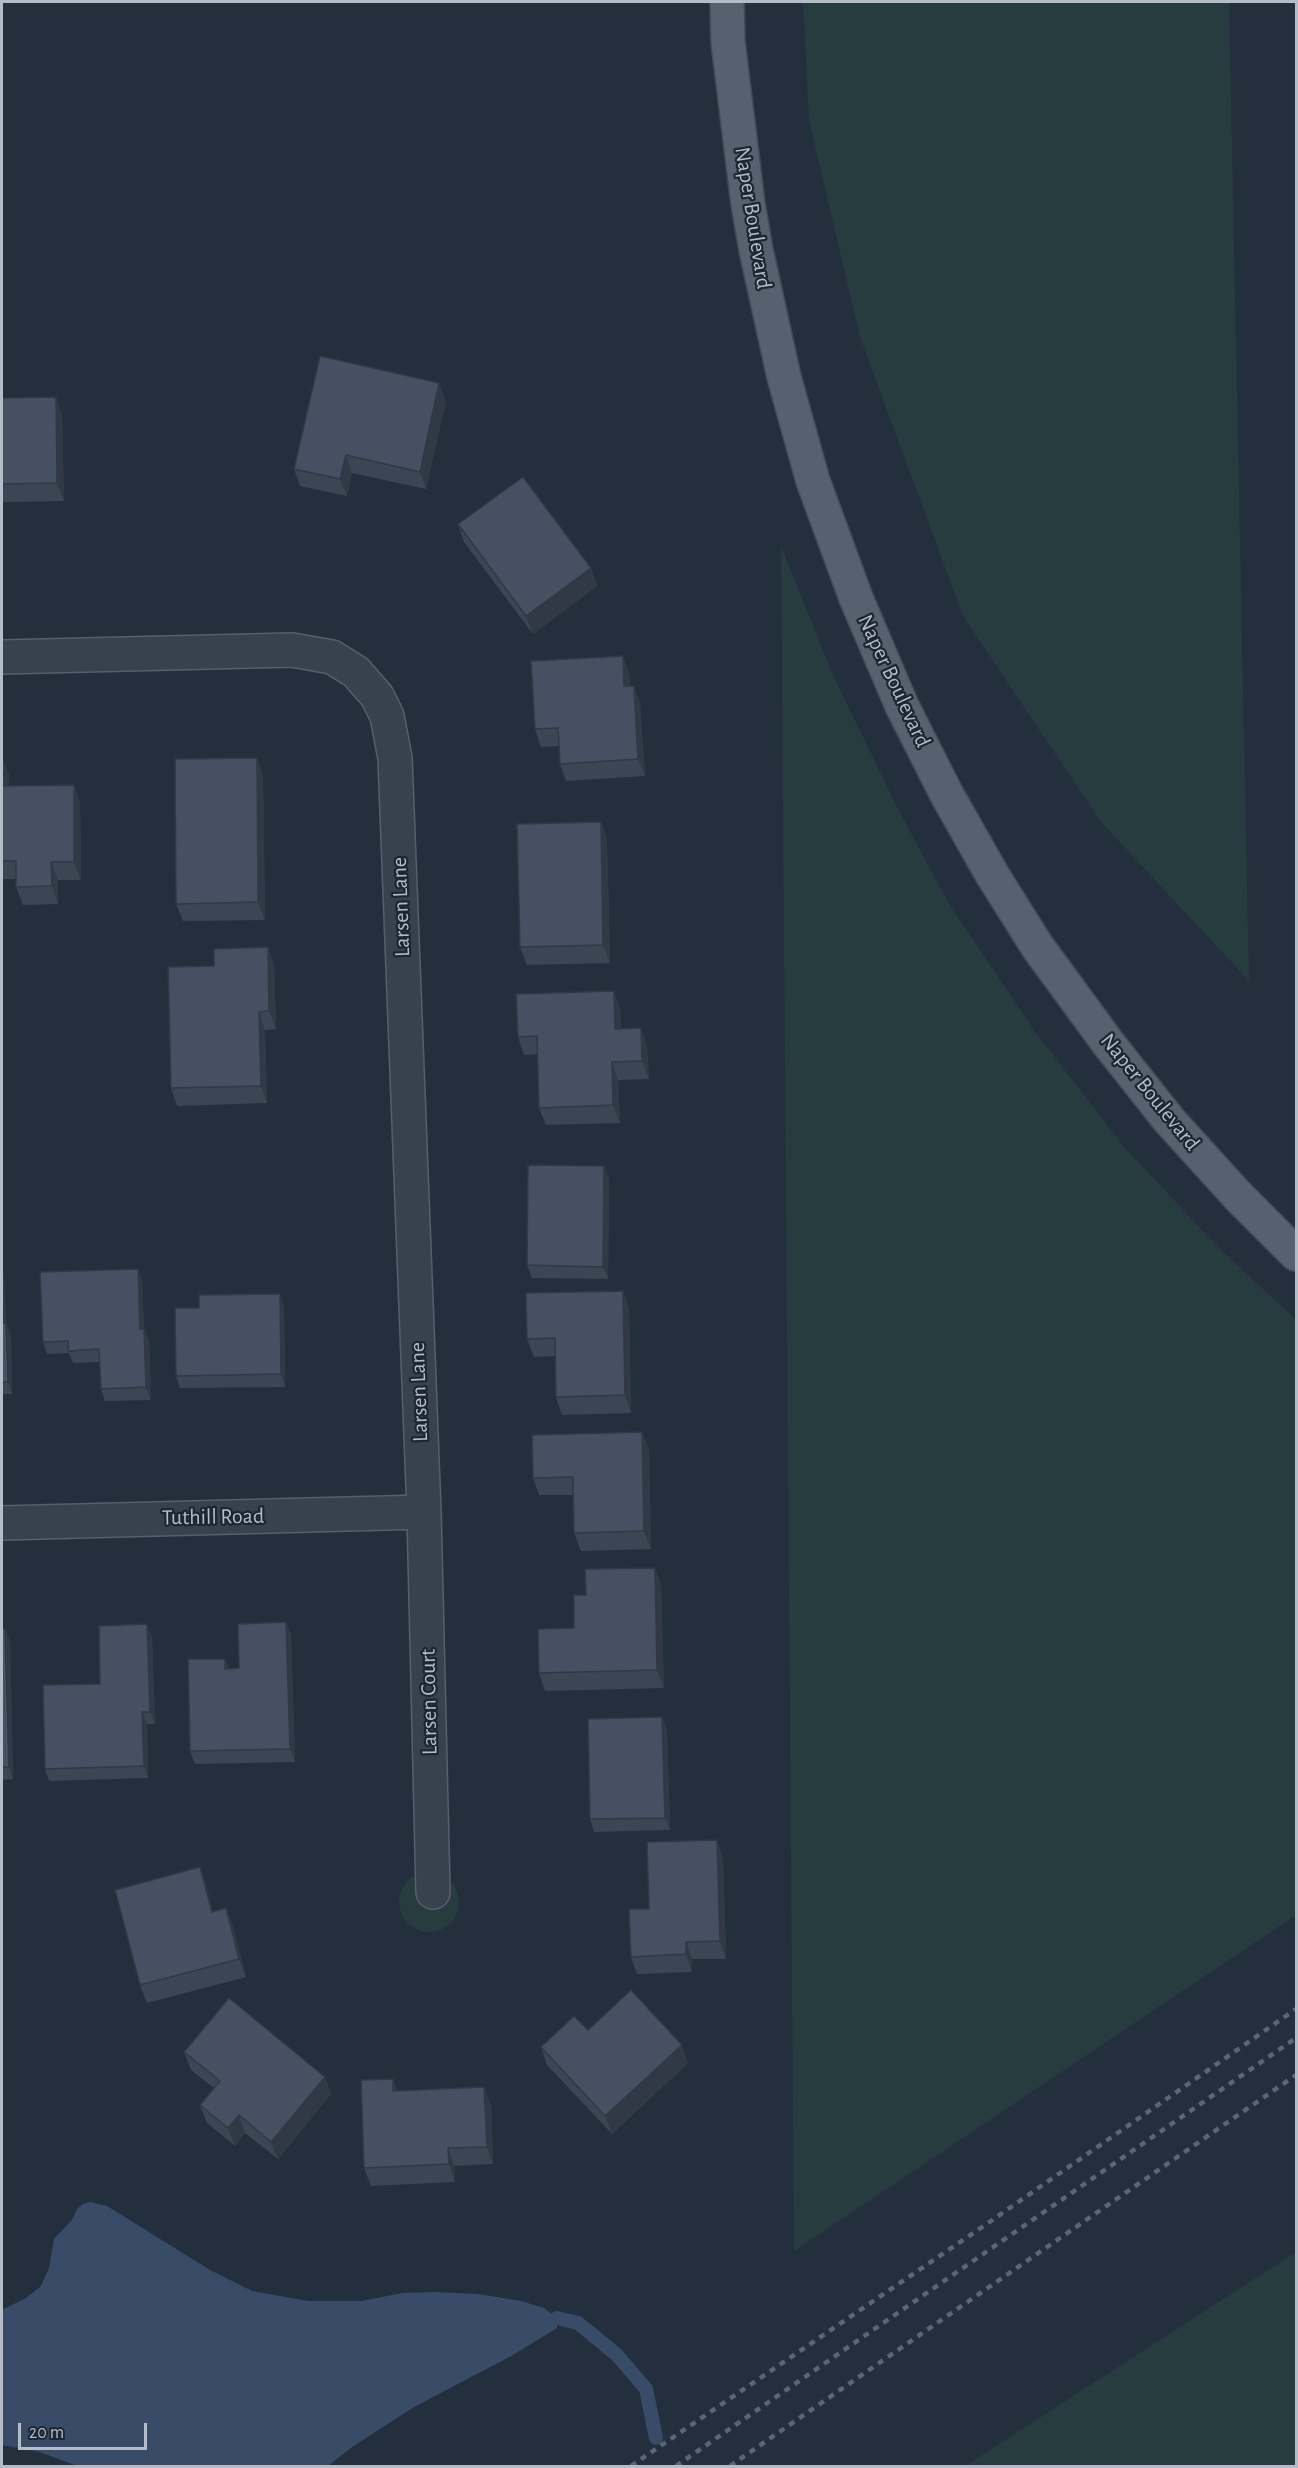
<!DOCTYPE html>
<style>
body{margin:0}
#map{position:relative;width:1298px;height:2468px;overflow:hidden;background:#242f3e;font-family:"Alegreya Sans",sans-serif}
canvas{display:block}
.frame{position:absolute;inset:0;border:3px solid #b4bcc9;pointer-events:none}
.scale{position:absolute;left:18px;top:2423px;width:129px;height:27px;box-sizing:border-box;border:3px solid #b4bcc9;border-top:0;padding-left:8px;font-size:18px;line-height:21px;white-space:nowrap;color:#b4bcc9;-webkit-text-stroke:4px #1d2633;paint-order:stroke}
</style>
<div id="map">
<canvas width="1298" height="2468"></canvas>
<div class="frame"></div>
<div class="scale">20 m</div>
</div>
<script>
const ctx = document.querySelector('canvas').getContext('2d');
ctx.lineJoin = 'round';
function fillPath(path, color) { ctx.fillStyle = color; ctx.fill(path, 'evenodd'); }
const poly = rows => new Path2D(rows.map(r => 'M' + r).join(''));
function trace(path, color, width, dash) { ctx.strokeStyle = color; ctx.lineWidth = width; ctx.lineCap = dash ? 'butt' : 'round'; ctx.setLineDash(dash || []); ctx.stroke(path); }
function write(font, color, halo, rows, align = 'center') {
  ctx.font = font + ' "Alegreya Sans",sans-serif'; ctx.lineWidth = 4.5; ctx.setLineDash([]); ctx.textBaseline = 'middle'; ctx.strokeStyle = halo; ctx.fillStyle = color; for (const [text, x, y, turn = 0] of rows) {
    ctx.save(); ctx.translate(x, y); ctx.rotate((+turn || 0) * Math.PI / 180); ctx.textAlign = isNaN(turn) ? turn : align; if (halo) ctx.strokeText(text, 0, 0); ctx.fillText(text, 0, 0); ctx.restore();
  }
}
fillPath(poly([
 [803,2,1229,2,1249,981,1101,822,963,616,860,337,809,120],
 [781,546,833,675,897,807,949,904,1036,1033,1125,1148,1219,1248,1296,1320,1296,1915,794,2251],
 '399 1902a30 30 0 1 1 60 0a30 30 0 1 1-60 0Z',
 [1296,2252,1296,2466,965,2466]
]), '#263c3f');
fillPath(poly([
 [90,2202,107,2206,210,2270,252,2291,308,2301,361,2301,403,2293,434,2292,478,2294,521,2301,544,2308,557,2318,557,2328,513,2355,414,2407,352,2447,328,2466,77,2466,40,2452,2,2445,2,2310,26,2298,41,2286,49,2268,54,2239,72,2220,77,2209,83,2204]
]), '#394c67');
trace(poly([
 [557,2318,578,2323,617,2355,646,2389,656,2438]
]), '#394c67', 14);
const minor = poly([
 [2,657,292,650,332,657,356,672,377,696,387,716,395,758,424,1512,433,1892],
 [2,1523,424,1512]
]);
const major = poly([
 [727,2,728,42,748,204,756,250,784,377,813,481,856,598,902,706,947,795,993,876,1037,946,1108,1043,1169,1120,1238,1196,1296,1254]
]);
trace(minor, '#565f6c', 36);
trace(major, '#414a57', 36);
trace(minor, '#38414e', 33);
trace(major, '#56606e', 33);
trace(poly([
 [631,2466,988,2223,1296,2009],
 [676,2466,1296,2038],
 [730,2466,1296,2075]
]), '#5a6575', 4.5, [6, 6]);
fillPath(poly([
 [2,398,62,415,64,501,2,502],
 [446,401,426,489,352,473,347,496,300,486,294,469],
 [458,524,591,568,597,586,533,634,464,542],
 [623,656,629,674,630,686,634,686,640,704,645,776,566,781,560,764,559,746,541,747,535,729],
 [2,757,9,775,9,786,74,785,80,803,81,880,58,880,58,904,23,905,16,887,16,879,2,879],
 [257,758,263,776,265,920,183,921,176,904],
 [601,822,607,840,610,963,527,965,520,947],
 [274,965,276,1029,265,1030,267,1103,177,1106,171,1088],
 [620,1008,621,1029,647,1046,649,1079,618,1080,620,1123,546,1125,539,1108,537,1054,524,1055,518,1037],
 [609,1178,608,1279,532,1278,527,1265],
 [2,1268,4,1276,6,1323,11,1335,12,1394,2,1394],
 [138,1269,142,1281,144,1329,149,1341,151,1400,105,1401,101,1389,100,1362,73,1363,69,1353,47,1354,43,1342],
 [623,1291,629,1309,631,1413,562,1415,556,1397,555,1356,534,1357,527,1339],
 [284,1306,285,1387,180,1388,176,1376],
 [642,1432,649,1450,651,1549,581,1551,574,1533,573,1495,539,1495,533,1478],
 [655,1568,661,1585,664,1688,545,1691,539,1673,574,1628,586,1595],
 [286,1622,291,1634,295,1762,195,1764,190,1751,225,1659,229,1668,239,1668],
 [2,1629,5,1629,10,1641,13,1779,2,1780],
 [152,1637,155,1724,147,1724,148,1778,49,1781,45,1769,100,1684],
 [667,1729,670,1830,594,1832,590,1819],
 [723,1858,726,1959,692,1959,692,1972,637,1974,631,1957,649,1909],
 [200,1867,206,1885,213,1912,233,1926,246,1977,147,2003,140,1985],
 [588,2030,688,2063,612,2134,547,2065,541,2047],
 [184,2052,325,2077,331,2094,278,2159,245,2133,235,2146,207,2123,200,2105,214,2088,191,2070],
 [397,2091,491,2105,493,2164,454,2166,455,2182,371,2186,364,2168]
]), '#3b4654');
fillPath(poly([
 [439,383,446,401,426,489,420,472],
 [56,397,62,415,64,501,57,483],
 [346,455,352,473,347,496,340,479],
 [591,568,597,586,533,634,526,616],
 [623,656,629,674,631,704,624,686],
 [634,686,640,704,645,776,638,759],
 [2,757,9,775,9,803,2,786],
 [257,758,263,776,265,920,258,902],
 [74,785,80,803,81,880,74,862],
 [601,822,607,840,610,963,603,945],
 [51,862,58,880,58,904,52,886],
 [268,947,274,965,276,1029,269,1011],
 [614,991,620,1008,622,1047,615,1029],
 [259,1012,265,1030,267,1103,261,1086],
 [641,1028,647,1046,649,1079,642,1061],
 [612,1062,618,1080,620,1123,613,1105],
 [604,1166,609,1178,608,1279,603,1267],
 [2,1268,4,1276,6,1335,2,1323],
 [138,1269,142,1281,144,1341,140,1329],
 [623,1291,629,1309,631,1413,625,1395],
 [280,1294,284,1306,285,1387,281,1374],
 [6,1323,11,1335,12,1394,8,1382],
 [144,1329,149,1341,151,1400,146,1387],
 [642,1432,649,1450,651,1549,644,1531],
 [655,1568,661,1585,664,1688,657,1670],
 [286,1622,291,1634,295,1762,290,1749],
 [147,1624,152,1637,155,1724,150,1712],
 [5,1629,10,1641,13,1779,9,1767],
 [225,1659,230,1671,225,1669],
 [142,1712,147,1724,148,1778,144,1766],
 [662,1717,667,1729,670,1830,665,1818],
 [717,1840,723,1858,726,1959,720,1941],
 [200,1867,206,1885,218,1930,212,1912],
 [226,1908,233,1926,246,1977,239,1959],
 [686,1942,692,1959,692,1972,686,1954],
 [682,2045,688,2063,612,2134,605,2116],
 [325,2077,331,2094,278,2159,271,2142],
 [393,2079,399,2096,393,2091],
 [484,2087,491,2105,493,2164,487,2147],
 [239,2115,245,2133,235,2146,228,2128],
 [448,2148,454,2166,455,2182,449,2164]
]), '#303945');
const building = poly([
 [320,356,439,383,420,472,346,455,340,479,294,469,320,356],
 [56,397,57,483,2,484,2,398,56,397],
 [523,477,591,568,526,616,458,524,523,477],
 [623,656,624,686,634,686,638,759,560,764,558,728,535,729,531,661,623,656],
 [2,757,2,786,74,785,74,862,51,862,52,886,16,887,16,861,2,861,2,757],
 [257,758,258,902,176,904,175,759,257,758],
 [601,822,603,945,520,947,517,824,601,822],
 [268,947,269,1011,259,1012,261,1086,171,1088,168,967,214,966,214,949,268,947],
 [614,991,615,1029,641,1028,642,1061,612,1062,613,1105,539,1108,537,1036,518,1037,516,994,614,991],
 [528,1165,604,1166,603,1267,527,1265,528,1165],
 [138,1269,140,1329,144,1329,146,1387,101,1389,99,1349,68,1351,68,1341,43,1342,40,1272,138,1269],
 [623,1291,625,1395,556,1397,555,1338,527,1339,526,1293,623,1291],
 [280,1294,281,1374,176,1376,175,1308,199,1308,199,1295,280,1294],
 [2,1323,6,1323,8,1382,2,1382,2,1323],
 [642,1432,644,1531,574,1533,573,1477,533,1478,532,1435,642,1432],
 [655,1568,657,1670,539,1673,538,1629,574,1628,574,1595,586,1595,585,1569,655,1568],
 [286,1622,290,1749,190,1751,188,1659,225,1659,225,1669,239,1668,238,1624,286,1622],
 [147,1624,150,1712,142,1712,144,1766,45,1769,43,1685,100,1684,99,1626,147,1624],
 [2,1629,5,1629,9,1767,2,1767,2,1629],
 [662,1717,665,1818,590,1819,588,1719,662,1717],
 [717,1840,720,1941,686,1942,686,1954,631,1957,629,1909,649,1909,647,1842,717,1840],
 [200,1867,212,1912,226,1908,239,1959,140,1985,115,1890,200,1867],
 [631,1990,682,2045,605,2116,541,2047,574,2016,588,2030,631,1990],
 [229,1998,325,2077,271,2142,239,2115,228,2128,200,2105,220,2081,184,2052,229,1998],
 [393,2079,393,2091,484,2087,487,2147,448,2148,449,2164,364,2168,361,2080,393,2079]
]);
fillPath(building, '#455162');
trace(building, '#303945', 1.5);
write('22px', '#b4bcc9', '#1d2633', [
 ["Naper Boulevard",753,218,81],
 ["Naper Boulevard",894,681,65],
 ["Larsen Lane",401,907,-92],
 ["Naper Boulevard",1150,1092,51],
 ["Larsen Lane",419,1392,-92],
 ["Tuthill Road",213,1517,-1],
 ["Larsen Court",429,1702,-91]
]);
</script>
